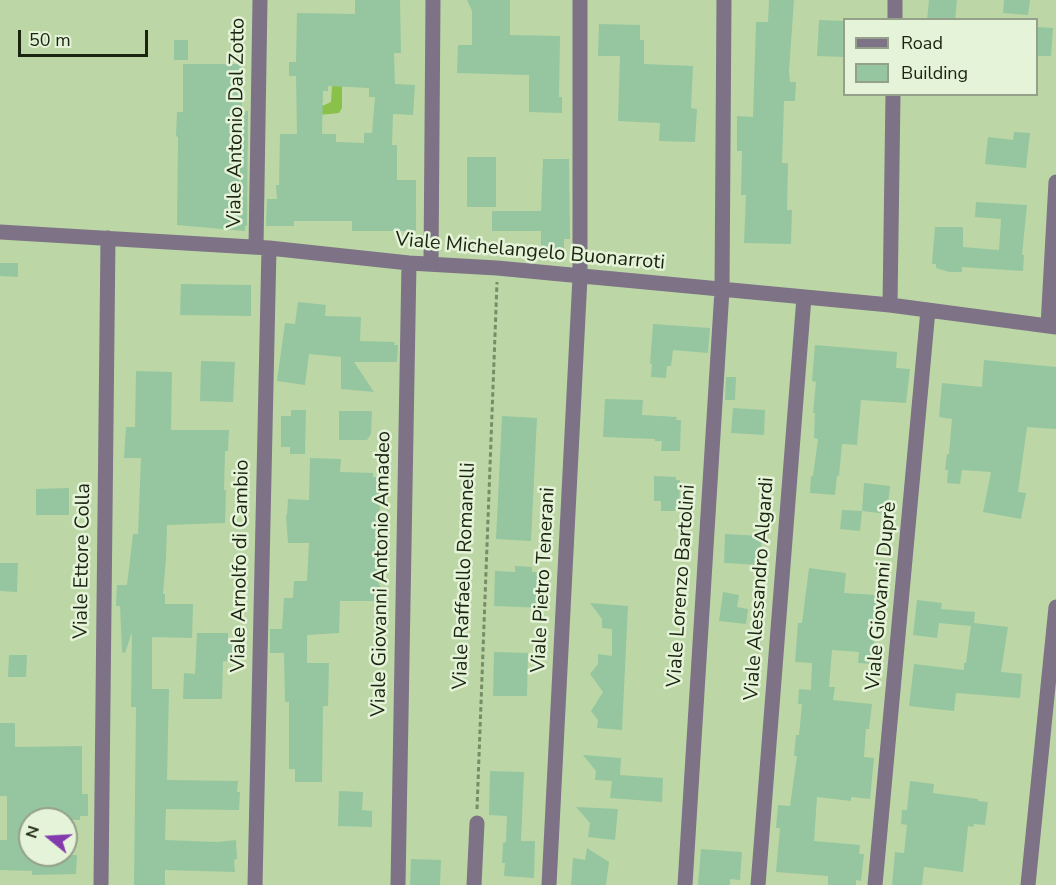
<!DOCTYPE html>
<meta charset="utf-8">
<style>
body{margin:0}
#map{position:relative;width:1056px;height:885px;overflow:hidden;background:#bcd7a5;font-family:"Nunito Sans",sans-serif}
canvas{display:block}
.legend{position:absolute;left:843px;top:18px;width:195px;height:78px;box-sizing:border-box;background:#e5f3d9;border:2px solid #94a089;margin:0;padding:8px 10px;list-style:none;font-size:18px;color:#1a2410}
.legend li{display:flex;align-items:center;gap:12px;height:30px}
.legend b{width:30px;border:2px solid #94a089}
.north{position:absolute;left:18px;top:807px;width:60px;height:60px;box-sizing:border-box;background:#e5f3d9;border:2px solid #94a089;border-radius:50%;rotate:288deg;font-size:16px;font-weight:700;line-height:24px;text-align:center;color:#1a2410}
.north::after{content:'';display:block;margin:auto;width:21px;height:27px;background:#833aad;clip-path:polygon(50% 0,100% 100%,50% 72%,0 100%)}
.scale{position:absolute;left:18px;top:30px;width:130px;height:27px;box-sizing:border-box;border:3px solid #1a2410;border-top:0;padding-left:8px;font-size:18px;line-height:21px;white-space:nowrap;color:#1a2410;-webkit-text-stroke:4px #e5f3d9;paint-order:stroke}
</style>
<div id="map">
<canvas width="1056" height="885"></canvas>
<ul class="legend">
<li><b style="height:8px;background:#7e7286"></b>Road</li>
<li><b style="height:16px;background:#95c6a0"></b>Building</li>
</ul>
<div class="north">N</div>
<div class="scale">50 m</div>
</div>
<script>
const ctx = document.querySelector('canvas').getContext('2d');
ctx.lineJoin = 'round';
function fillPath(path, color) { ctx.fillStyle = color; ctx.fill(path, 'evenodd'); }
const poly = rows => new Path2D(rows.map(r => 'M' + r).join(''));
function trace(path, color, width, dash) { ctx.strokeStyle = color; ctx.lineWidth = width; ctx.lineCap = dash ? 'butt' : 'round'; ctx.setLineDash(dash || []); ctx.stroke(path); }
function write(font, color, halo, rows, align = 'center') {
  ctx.font = font + ' "Nunito Sans",sans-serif'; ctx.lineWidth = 5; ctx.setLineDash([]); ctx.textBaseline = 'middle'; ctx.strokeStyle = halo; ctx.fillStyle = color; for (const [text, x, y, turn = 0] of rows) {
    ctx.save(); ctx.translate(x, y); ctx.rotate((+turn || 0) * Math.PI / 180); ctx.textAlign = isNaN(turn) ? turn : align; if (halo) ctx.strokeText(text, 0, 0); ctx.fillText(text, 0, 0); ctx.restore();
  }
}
fillPath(poly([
 [342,85,342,108,339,113,319,115,320,107,331,102,332,86]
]), '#89c14b');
fillPath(poly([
 [355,0,400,0,401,53,394,53,395,84,415,85,413,115,393,114,392,145,397,145,397,180,416,180,416,231,352,231,352,221,294,221,294,226,266,226,267,199,277,199,276,185,279,185,280,134,297,134,296,76,289,76,289,62,296,62,297,13,355,14],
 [328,86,369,88,369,97,375,97,372,133,364,133,364,143,336,142,336,134,322,134,323,91,328,91],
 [467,0,510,0,510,35,560,36,559,97,562,97,562,113,529,112,529,75,457,73,458,45,472,45,472,11],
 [769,0,794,0,789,71,790,82,796,82,795,101,784,101,782,163,788,163,787,210,792,210,791,244,744,243,746,195,741,195,742,151,737,151,737,116,753,117,756,22,768,22],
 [929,0,957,0,955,20,927,20],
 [1004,0,1030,0,1028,15,1003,13],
 [819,20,844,21,844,57,817,56],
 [599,24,640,25,640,40,644,40,644,64,693,66,691,108,697,109,695,142,659,141,660,123,618,121,620,56,598,56],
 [1036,27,1053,28,1051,56,1036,56],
 [174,40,188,40,188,60,174,60],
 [183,64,242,64,242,111,248,111,247,226,245,226,245,231,177,225,178,137,176,136,177,112,183,112],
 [1014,132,1030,133,1026,168,985,164,988,137,1013,140],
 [467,157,496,157,496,207,467,207],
 [543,159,569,159,570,239,564,239,564,251,541,251,541,231,492,231,492,211,541,211],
 [976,202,1027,205,1022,255,1024,255,1023,271,962,267,962,272,949,272,936,268,936,264,932,264,935,227,963,227,963,247,999,250,1001,219,975,217],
 [0,263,18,263,18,277,0,276],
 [181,284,251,285,251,316,180,315],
 [298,302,326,305,325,316,361,317,360,341,395,342,394,345,398,345,397,362,354,362,374,392,341,389,341,357,309,354,305,385,277,381,285,323,295,324],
 [653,324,710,328,708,353,673,350,671,366,667,366,666,378,651,377,652,364,650,364],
 [815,345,897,352,896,368,910,369,906,403,861,400,857,445,842,444,839,476,837,476,835,495,810,493,811,476,813,476,818,439,814,438,815,413,813,413,816,382,812,381],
 [984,360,1056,367,1056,429,1027,427,1018,492,1026,493,1021,519,983,512,991,472,962,470,960,484,947,483,948,470,945,470,947,454,949,454,952,419,939,417,942,383,982,387],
 [201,361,235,362,233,402,200,401],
 [136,371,172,372,171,430,229,430,228,451,225,451,224,490,226,490,225,523,167,525,166,558,163,594,165,594,165,604,193,604,192,638,152,637,152,689,169,689,167,780,238,781,237,792,240,792,239,810,166,809,165,840,217,842,236,840,237,859,234,860,235,872,165,870,165,885,134,885,136,707,131,707,132,632,125,653,122,652,120,606,116,606,117,585,127,585,133,534,138,534,141,458,124,458,126,427,135,427],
 [726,377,736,377,735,400,725,400],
 [605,399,643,400,642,415,677,417,676,420,681,420,680,451,661,451,662,441,655,441,655,439,603,437],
 [733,408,765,410,764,435,731,433],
 [291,410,306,410,305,454,290,454,290,447,281,447,281,416,291,416],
 [339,411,372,411,371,434,367,440,339,440],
 [502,416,537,418,531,541,496,539],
 [310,458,341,459,340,472,373,473,373,477,381,477,377,580,383,592,382,597,377,601,340,601,339,633,307,635,307,663,329,663,328,706,323,706,322,782,295,782,295,769,289,769,289,702,285,702,284,653,270,653,270,629,282,629,284,598,293,598,294,581,307,581,309,543,288,543,286,515,287,515,288,499,309,500],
 [654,476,676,477,676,480,680,480,679,511,661,511,661,501,654,501],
 [864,483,890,486,887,514,862,511],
 [69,488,69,515,36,515,36,489],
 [842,510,862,511,860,531,840,529],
 [725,534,762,536,760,565,724,563],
 [0,563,18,563,17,592,0,591],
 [515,566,532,567,532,572,543,572,543,586,545,587,544,608,494,606,495,571,515,572],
 [809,568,846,573,844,593,877,595,873,664,858,663,859,652,832,650,829,687,835,687,833,700,872,704,869,729,866,729,864,757,874,758,870,799,851,797,851,801,817,797,814,841,860,845,859,854,864,854,861,881,856,880,856,885,828,885,828,876,776,872,780,828,776,828,778,805,790,806,797,756,794,756,796,735,799,735,802,704,798,704,799,689,811,690,812,663,795,662,798,623,802,623],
 [723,592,739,595,737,607,748,609,746,624,719,621],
 [917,600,942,603,941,609,975,612,974,623,1008,627,1001,672,1022,674,1020,698,956,693,954,711,909,706,914,664,964,670,964,663,966,663,971,626,939,623,937,638,913,635],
 [590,603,628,606,622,730,597,728,598,720,591,711,603,692,590,674,598,664,598,654,612,656,612,629,602,628,602,619],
 [197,633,228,633,228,643,232,643,232,662,223,661,222,699,183,699,184,673,195,674],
 [494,652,528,653,527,696,493,696],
 [9,655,27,655,26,677,8,677],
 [0,723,15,723,15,747,82,746,82,794,88,794,88,816,80,816,80,820,27,819,26,855,77,855,76,874,32,875,32,871,0,870,0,840,7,840,7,796,0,796],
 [583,755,621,758,620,775,663,778,662,802,610,798,612,781,595,780,596,771],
 [490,771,524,772,521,841,535,841,534,878,504,876,505,863,502,863,503,843,506,842,507,816,489,815],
 [910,781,934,784,933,793,978,799,978,801,988,802,985,825,974,824,973,827,968,826,963,872,924,867,922,885,892,885,895,852,904,853,907,825,901,824,902,810,907,810],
 [339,791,363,792,362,810,372,811,372,827,338,826],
 [576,807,618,809,615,840,588,837,590,823],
 [587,848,609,862,606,885,571,885,573,858,585,860],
 [701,849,742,852,740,880,730,879,730,885,698,885],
 [411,859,441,860,440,885,410,885]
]), '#95c6a0');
trace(poly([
 [477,809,497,282]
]), '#788c67', 3, [4.5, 3]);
trace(poly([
 [895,20,895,0],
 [0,232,269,248,409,263,497,268,890,305,1056,327],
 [256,247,260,0],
 [431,264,433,0],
 [890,305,893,94],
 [1048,326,1056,182],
 [101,885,108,238],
 [255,885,269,248],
 [398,885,409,263],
 [474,885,477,823],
 [549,885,580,277,580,0],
 [685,885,722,290,724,0],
 [758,885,804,297],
 [875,885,928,310],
 [1028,885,1056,607]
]), '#7e7286', 15);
write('20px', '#1a2410', '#e5f3d9', [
 ["Viale Antonio Dal Zotto",237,123,-89],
 ["Viale Michelangelo Buonarroti",530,252,5],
 ["Viale Ettore Colla",83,561,-89],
 ["Viale Arnolfo di Cambio",241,566,-89],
 ["Viale Giovanni Antonio Amadeo",382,574,-89],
 ["Viale Raffaello Romanelli",465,576,-88],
 ["Viale Pietro Tenerani",544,580,-87],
 ["Viale Lorenzo Bartolini",682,586,-86],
 ["Viale Alessandro Algardi",760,589,-86],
 ["Viale Giovanni Duprè",882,596,-85]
]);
</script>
